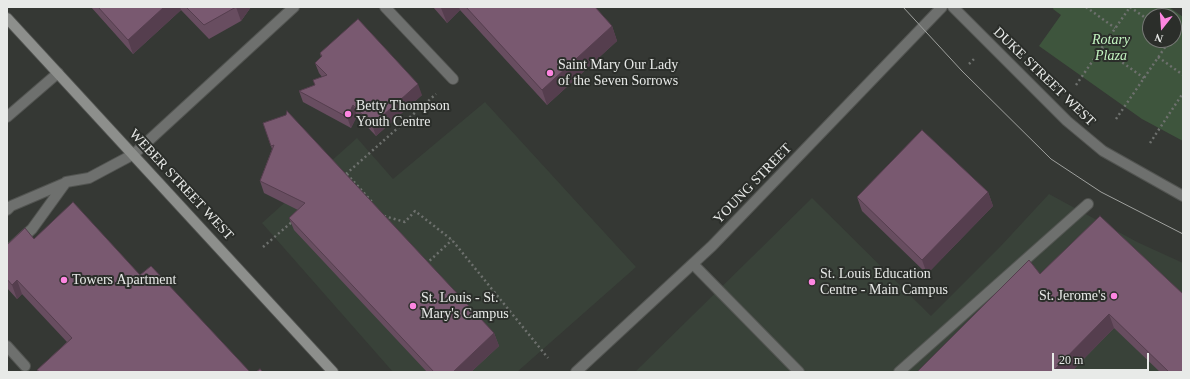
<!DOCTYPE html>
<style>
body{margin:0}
#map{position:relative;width:1190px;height:379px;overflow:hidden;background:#353834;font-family:"Times New Roman",serif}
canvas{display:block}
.frame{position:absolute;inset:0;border:8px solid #e8eae8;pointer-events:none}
.north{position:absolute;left:1142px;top:8px;width:40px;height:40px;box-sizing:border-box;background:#2b2e2a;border:1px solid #777976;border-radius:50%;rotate:197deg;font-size:11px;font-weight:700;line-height:16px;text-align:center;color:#e8eae8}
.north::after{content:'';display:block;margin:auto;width:14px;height:18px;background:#fd86e1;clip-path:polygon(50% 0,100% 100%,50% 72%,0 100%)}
.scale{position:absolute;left:1052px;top:353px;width:97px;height:18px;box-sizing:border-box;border:2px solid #e8eae8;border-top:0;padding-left:5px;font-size:12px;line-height:14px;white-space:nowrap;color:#e8eae8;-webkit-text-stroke:3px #2b2e2a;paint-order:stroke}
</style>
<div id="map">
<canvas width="1190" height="379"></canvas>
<div class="frame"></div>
<div class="north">N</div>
<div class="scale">20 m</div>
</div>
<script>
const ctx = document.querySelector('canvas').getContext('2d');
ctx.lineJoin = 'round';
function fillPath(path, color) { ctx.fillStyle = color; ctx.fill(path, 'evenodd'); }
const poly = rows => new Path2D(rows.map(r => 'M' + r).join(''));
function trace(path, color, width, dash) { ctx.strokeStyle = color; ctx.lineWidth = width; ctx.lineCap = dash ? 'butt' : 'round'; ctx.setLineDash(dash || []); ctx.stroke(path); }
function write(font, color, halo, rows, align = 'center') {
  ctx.font = font + ' "Times New Roman",serif'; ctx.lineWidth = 4; ctx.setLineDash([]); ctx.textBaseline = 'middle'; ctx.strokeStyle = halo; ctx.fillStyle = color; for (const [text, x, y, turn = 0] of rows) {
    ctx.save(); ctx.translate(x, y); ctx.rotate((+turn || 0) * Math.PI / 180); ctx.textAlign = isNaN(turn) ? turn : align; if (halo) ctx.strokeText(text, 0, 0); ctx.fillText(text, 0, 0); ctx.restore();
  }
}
fillPath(poly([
 [485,102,636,267,517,372,393,372,262,223,357,138,393,179],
 [1049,194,1137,242,1183,263,1183,372,635,372,812,198,931,316,1000,247]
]), '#394239');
fillPath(poly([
 [1054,7,1169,7,1183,17,1183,141,1142,119,1039,46,1061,15,1053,9],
 [1150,16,1174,16,1174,40,1150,40]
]), '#3e553d');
const service = poly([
 [385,7,453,79],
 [7,117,58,73],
 [7,210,11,206,65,183],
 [7,252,32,229,66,182,89,178,134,154,294,7],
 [693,264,799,372],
 [7,346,25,366],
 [899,372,1088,204]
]);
const minor = poly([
 [576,372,712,246,942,7]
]);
const tertiary = poly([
 [953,7,1067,121,1103,151,1183,196]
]);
const secondary = poly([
 [7,18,333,372]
]);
trace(service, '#525451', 12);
trace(minor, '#525451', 12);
trace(tertiary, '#525451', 12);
trace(secondary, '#525451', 12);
trace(poly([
 [1086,7,1115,28],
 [1130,7,1150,21],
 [1102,48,1144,78],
 [1158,57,1183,75],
 [969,64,974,59],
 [1076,85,1130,7],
 [1116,119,1170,40],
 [1150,143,1183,93],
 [346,174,436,94],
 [347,174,372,202],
 [384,216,405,222,415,211,452,240,548,358],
 [263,247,293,221],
 [426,264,452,240]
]), '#6e716e', 2.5, [2, 3]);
trace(service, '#6e706e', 10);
trace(minor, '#6e706e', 10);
trace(tertiary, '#6e706e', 10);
trace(secondary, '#8d8f8c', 10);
trace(poly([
 [903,7,962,71,1051,159,1101,192,1183,234]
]), '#9fa19e', 1);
fillPath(poly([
 [91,7,251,7,241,21,209,39,181,10,133,54],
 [433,7,595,7,612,26,617,41,547,105,460,10,447,23],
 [320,53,422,95,376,136,357,116,351,128,303,102,299,91,315,85,322,77,319,73,315,63,321,57],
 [263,123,494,333,499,346,471,372,427,372,294,230,289,218,298,210,264,193,260,181,272,149],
 [988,192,993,206,927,274,862,211,857,197],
 [1100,216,1183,372,1160,372,1114,328,1071,372,917,372,1040,274],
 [34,239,140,275,250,372,38,372,37,370,67,342,22,294,17,299,7,288,7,245]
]), '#684d60');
fillPath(poly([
 [164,7,180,7,181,10,133,54,128,40],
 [236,7,251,7,241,21],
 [442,7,459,7,460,10,447,23,441,8],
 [612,26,617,41,547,105,542,90],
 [418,84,422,95,376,136,372,125],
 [353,105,357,116,351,128,347,117],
 [988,192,993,206,927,274,922,260],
 [17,280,22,294,17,299,12,285],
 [1109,314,1114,328,1071,372,1052,372],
 [494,333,499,346,471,372,453,372]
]), '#553e4e');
const building = poly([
 [98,7,164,7,128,40,98,7],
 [186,7,236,7,204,25,186,7],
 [466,7,595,7,612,26,542,90,466,7],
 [358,19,418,84,372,125,353,105,347,117,299,91,315,85,313,80,327,75,315,63,322,56,320,53,358,19],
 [287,111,494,333,453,372,434,372,289,218,305,203,260,181,274,145,271,146,263,123,286,115,287,111],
 [922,130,988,192,922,260,857,197,922,130],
 [73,202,140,275,151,266,250,372,40,372,37,370,72,338,17,280,12,285,7,279,7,245,25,228,34,239,73,202],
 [1100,216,1183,294,1183,372,1169,372,1109,314,1052,372,917,372,1029,260,1040,274,1100,216],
 [260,369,263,372,256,372,260,369]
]);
fillPath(building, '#795970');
trace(building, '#553e4e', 1);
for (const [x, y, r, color] of [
 [550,73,4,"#fd86e1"],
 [348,114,4,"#fd86e1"],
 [64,280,4,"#fd86e1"],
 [812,282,4,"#fd86e1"],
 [1114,296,4,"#fd86e1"],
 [413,306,4,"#fd86e1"]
]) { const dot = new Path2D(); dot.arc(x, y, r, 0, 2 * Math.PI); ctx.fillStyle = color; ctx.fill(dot); trace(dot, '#2b2e2a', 1.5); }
write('italic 14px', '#c3f4c1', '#2b2e2a', [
 ["Rotary",1111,40],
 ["Plaza",1111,56]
]);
write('14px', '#e8eae8', '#2b2e2a', [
 ["Saint Mary Our Lady",558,65],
 ["of the Seven Sorrows",558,81],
 ["Betty Thompson",356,106],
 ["Youth Centre",356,122],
 ["St. Louis Education",820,274],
 ["Centre - Main Campus",820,290],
 ["Towers Apartment",72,280],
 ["St. Jerome's",1106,296,"right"],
 ["St. Louis - St.",421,298],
 ["Mary's Campus",421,314]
], 'left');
write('14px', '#e8eae8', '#2b2e2a', [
 ["DUKE STREET WEST",1044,77,44],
 ["YOUNG STREET",753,184,-46],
 ["WEBER STREET WEST",181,185,47]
]);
</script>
